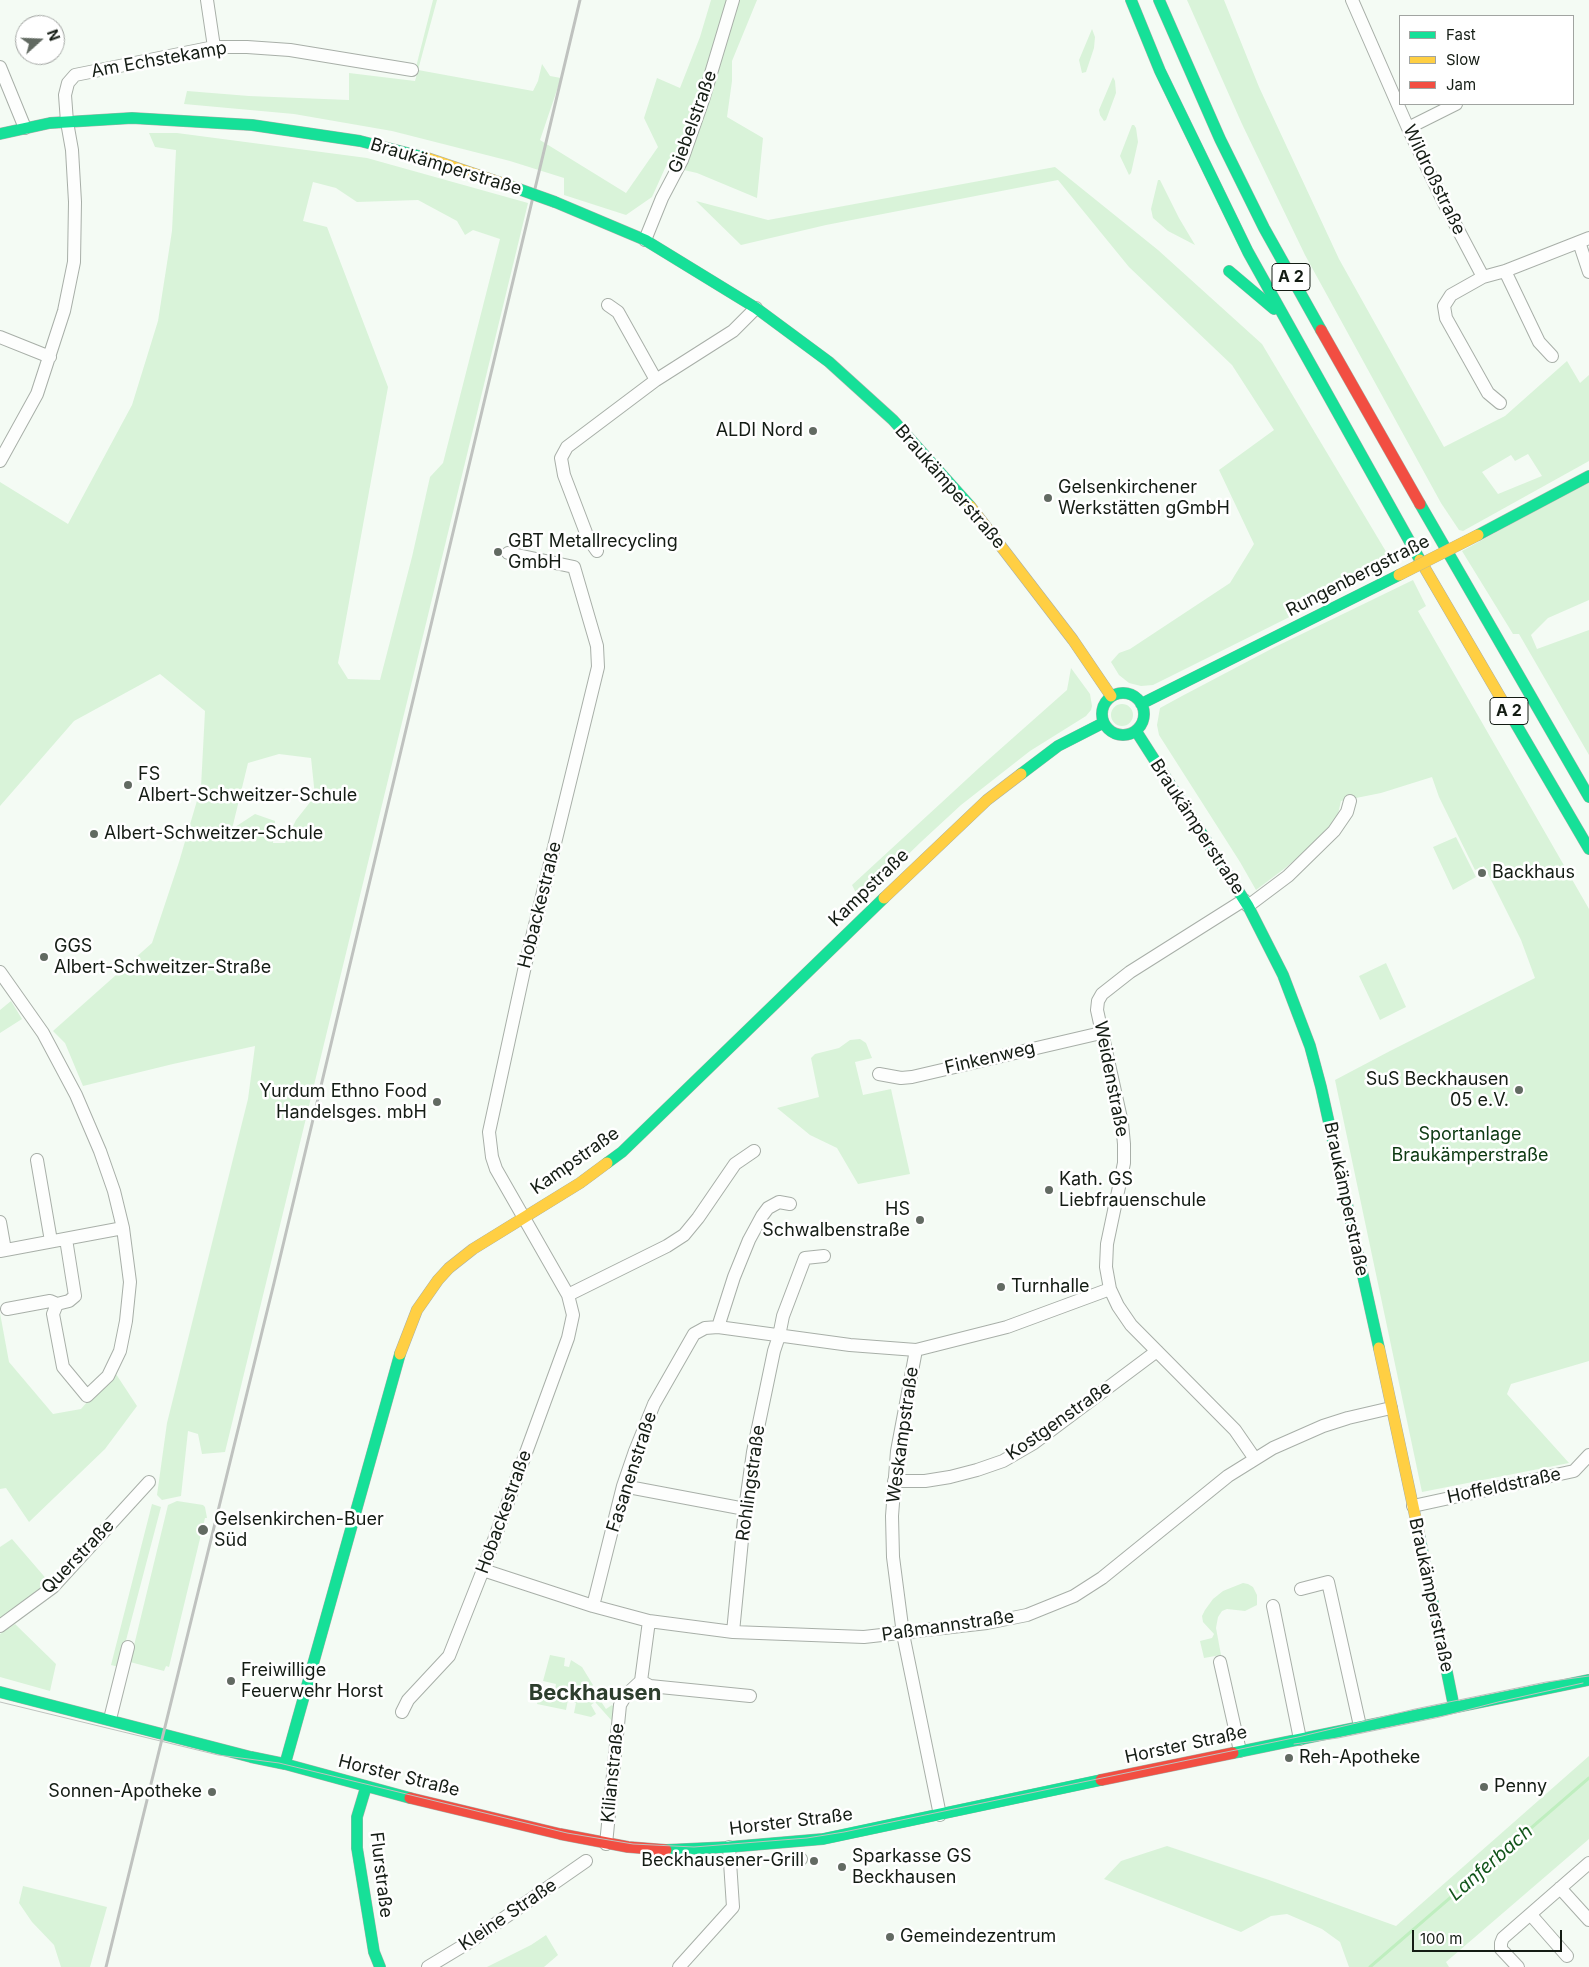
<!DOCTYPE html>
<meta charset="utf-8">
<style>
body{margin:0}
#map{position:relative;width:1589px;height:1967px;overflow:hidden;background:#f4fbf4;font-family:Inter,sans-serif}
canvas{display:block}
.legend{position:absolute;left:1399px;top:15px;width:175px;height:90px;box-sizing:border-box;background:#fff;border:1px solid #a1a4a1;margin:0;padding:6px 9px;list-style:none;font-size:15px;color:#141c14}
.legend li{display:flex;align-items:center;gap:10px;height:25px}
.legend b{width:25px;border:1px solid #a1a4a1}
.north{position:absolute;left:15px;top:15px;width:50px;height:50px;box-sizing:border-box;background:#fff;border:1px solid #a1a4a1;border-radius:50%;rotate:70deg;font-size:14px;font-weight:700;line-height:20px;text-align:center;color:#141c14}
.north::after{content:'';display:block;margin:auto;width:18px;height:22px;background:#626a62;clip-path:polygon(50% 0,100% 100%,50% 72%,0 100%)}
.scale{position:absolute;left:1412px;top:1930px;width:150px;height:22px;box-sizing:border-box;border:2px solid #141c14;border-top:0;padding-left:6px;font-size:15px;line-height:18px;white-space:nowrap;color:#141c14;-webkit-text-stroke:4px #fff;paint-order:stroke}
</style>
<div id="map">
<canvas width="1589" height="1967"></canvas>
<ul class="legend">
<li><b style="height:6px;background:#16e098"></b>Fast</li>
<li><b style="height:6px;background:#ffcf43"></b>Slow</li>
<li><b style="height:6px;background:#f24e42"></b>Jam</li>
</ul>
<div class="north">N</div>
<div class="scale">100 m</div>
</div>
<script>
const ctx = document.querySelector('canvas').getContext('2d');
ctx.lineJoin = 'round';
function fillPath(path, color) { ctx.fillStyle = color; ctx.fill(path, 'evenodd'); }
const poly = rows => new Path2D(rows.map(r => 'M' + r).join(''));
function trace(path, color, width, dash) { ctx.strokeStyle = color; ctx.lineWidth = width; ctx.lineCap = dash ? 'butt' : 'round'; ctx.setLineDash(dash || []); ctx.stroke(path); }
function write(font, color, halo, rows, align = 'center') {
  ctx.font = font + ' Inter,sans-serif'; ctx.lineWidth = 5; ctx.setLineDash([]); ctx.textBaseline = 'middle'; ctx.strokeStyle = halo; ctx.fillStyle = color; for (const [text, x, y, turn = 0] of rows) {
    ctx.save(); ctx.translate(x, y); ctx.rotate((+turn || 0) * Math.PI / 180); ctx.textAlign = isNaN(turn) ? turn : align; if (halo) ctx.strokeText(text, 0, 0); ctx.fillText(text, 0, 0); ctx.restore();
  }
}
fillPath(poly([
 [433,0,437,0,418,70,533,91,538,81,542,64,550,76,561,78,540,140,626,193,658,147,644,118,657,78,680,88,700,37,711,0,757,0,732,61,732,81,727,117,763,138,757,198,697,173,666,166,652,197,626,215,564,195,564,178,510,161,392,131,294,114,184,104,187,91,249,96,349,100,349,73,415,81,418,70,416,67],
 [1187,0,1224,0,1259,87,1339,259,1444,447,1505,416,1567,361,1580,383,1589,375,1589,461,1463,531,1459,530,1441,503,1305,255,1242,124],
 [1528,454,1542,476,1498,494,1482,472,1511,455,1515,461],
 [1092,29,1095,37,1094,48,1086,72,1082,73,1079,60],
 [1113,77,1115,81,1116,93,1106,120,1104,121,1100,115,1099,110],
 [1132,125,1134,125,1136,128,1138,142,1131,173,1129,175,1120,156],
 [149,133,177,133,367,158,528,203,225,1452,202,1454,198,1434,188,1431,181,1496,162,1500,157,1495,167,1423,248,1099,255,1046,173,1064,83,1086,65,1043,53,1031,152,943,179,862,201,787,205,711,160,674,74,721,0,806,0,482,68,524,132,405,158,321,172,231,176,150,155,147],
 [313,182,336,188,357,202,418,200,457,221,465,235,473,230,500,239,443,463,430,477,412,557,380,680,348,679,338,663,388,387,327,227,303,221],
 [279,754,311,758,315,796,296,820,285,843,273,843,275,821,255,814,232,829,248,763],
 [1055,167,1158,250,1262,344,1394,565,1153,685,1141,686,1129,683,1119,675,1111,662,1119,653,1130,649,1230,583,1254,544,1219,470,1274,430,1232,365,1129,267,1058,180,826,225,741,245,696,201,768,220],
 [1158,180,1160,180,1179,218,1195,245,1168,231,1153,218,1151,209],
 [1589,481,1589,600,1548,618,1531,635,1537,649,1589,630,1589,755,1519,634,1513,634,1462,551],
 [1413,580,1426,606,1418,611,1589,909,1589,1361,1511,1384,1507,1394,1569,1463,1422,1492,1335,1080,1390,1051,1535,978,1521,940,1484,866,1475,870,1439,797,1432,777,1381,793,1341,801,1338,814,1331,829,1284,869,1256,890,1240,862,1159,735,1157,725,1160,708,1182,696,1275,647],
 [1071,668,1090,694,1092,706,1091,710,1086,716,1030,751,961,805,922,841,860,901,852,885,979,768,1067,690],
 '1111 715a11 11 0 1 1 22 0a11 11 0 1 1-22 0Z',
 [1456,837,1476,877,1453,890,1433,847],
 [1386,963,1406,1007,1380,1020,1359,976],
 [11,1001,22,1019,0,1033,0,1010],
 [860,1039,866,1043,872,1058,855,1062,863,1095,891,1089,910,1174,858,1184,837,1148,810,1135,777,1108,819,1097,811,1058,815,1054,839,1048,850,1040],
 [0,1313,9,1362,53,1414,81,1409,114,1371,137,1406,105,1449,29,1522,6,1488,0,1489],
 [177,1501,203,1505,205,1507,207,1518,205,1518,169,1667,166,1666,164,1671,130,1662,168,1505],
 [152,1504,161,1507,119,1667,111,1665],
 [12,1539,49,1582,0,1619,0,1547],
 [1243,1583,1248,1584,1253,1587,1257,1595,1257,1605,1245,1611,1227,1609,1222,1611,1218,1617,1216,1628,1221,1655,1204,1658,1200,1641,1212,1638,1214,1634,1203,1622,1202,1616,1205,1610,1213,1599,1223,1591],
 [15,1624,56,1664,50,1691,0,1677,0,1634],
 [550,1655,565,1658,564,1666,569,1667,571,1660,582,1667,593,1685,591,1687,602,1703,606,1709,612,1705,615,1709,612,1721,595,1702,591,1705,596,1714,591,1717,574,1713,576,1703,568,1700,566,1710,537,1704,541,1688,555,1690,556,1684,543,1681],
 [1589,1756,1589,1839,1446,1962,1449,1967,1349,1967,1340,1942,1322,1929,1287,1914,1271,1916,1241,1932,1104,1879,1121,1861,1167,1846,1269,1880,1396,1926],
 [23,1886,107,1907,90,1967,61,1967,54,1945,32,1922,19,1903],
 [546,1935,558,1955,544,1967,487,1967,531,1945]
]), '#d9f3d9');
trace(poly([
 [1370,1967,1589,1778]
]), '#bfeebf', 3);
const street = poly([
 [207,0,214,47],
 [1352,0,1408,128,1444,203,1483,277,1505,271,1589,238],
 [0,67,25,128],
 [1408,128,1456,104],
 [645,240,662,198,682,160,703,100,733,0],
 [1579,242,1589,272],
 [1505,271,1539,342,1552,356],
 [1483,277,1451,295,1444,306,1446,318,1488,393,1500,403],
 [608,305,618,312,656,380],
 [0,337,50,357],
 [0,461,37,394,64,311,74,262,75,202,72,150,67,122,65,95,68,83,75,75,214,47,247,47,290,50,412,70],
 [597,551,588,538,564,475,561,458,567,447,656,380,733,331,756,308],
 [1244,900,1130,972,1102,994,1098,1001,1097,1010,1122,1123,1124,1144,1124,1163,1107,1244,1106,1267,1110,1289,1118,1306,1131,1325,1235,1430,1255,1459],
 [1248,906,1288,876,1334,831,1347,812,1350,801],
 [0,972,43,1033,76,1095,100,1151,114,1191,123,1228,130,1282,126,1321,120,1351,108,1376,87,1396,63,1367,53,1314,57,1304,69,1301,75,1296,66,1239],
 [879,1074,901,1078,912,1077,1101,1033],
 [37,1160,51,1241],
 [0,1222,5,1250],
 [0,1251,123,1228],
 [568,1295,667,1246,684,1235,698,1218,735,1164,754,1151],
 [7,1309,50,1301,57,1304],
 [718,1327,734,1277,749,1240,762,1216,768,1208,779,1202,790,1204],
 [916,1350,897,1451,892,1516,893,1557,903,1634,940,1815],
 [894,1481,925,1481,950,1477,977,1470,1003,1461,1034,1443,1157,1351],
 [623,1486,745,1509],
 [1413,1506,1574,1471,1589,1455],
 [483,1570,593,1606,649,1621,733,1632,864,1637,987,1623,1027,1615,1074,1596,1102,1578,1228,1476,1273,1448,1323,1426,1348,1418,1391,1408],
 [1301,1589,1328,1582,1360,1726],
 [593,1606,623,1486,635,1451,654,1404,694,1334,705,1328,718,1327,850,1345,916,1350,1007,1327,1110,1289],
 [1273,1606,1300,1739],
 [649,1621,641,1681,650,1686,750,1696],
 [0,1626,53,1587,149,1482],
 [733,1632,745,1509,753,1452,774,1351,779,1336,783,1316,805,1258,824,1256],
 [1220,1662,1240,1751],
 [402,1712,408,1700,449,1656,483,1570,568,1338,573,1315,568,1295,496,1169,492,1157,489,1132,525,966,598,667,597,646,574,567,508,553],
 [110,1719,128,1647],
 [606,1844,620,1705,626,1695,641,1681],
 [798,1857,801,1859],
 [1560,1888,1589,1920],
 [1531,1915,1567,1956],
 [428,1967,471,1941,586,1861],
 [679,1967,733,1907,729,1847],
 [1518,1967,1501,1949,1501,1943,1503,1938,1589,1863]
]);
const fast = poly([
 [1131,0,1160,71,1248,252,1420,560],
 [1159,0,1220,139,1264,228,1321,330],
 [0,134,50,123,132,118,252,125,360,141,427,158],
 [555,202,645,240,756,308,829,362,893,420,970,506],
 [1229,271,1274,309],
 [1420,504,1589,797],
 [1478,535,1589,476],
 '1102 714a21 21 0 1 1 42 0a21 21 0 1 1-42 0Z',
 [1141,704,1399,575],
 [1513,719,1589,849],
 [1136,731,1248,906,1283,975,1310,1046,1321,1087,1379,1348],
 [1021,774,1058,746,1103,723],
 [607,1163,622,1152,884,898],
 [1419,1534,1454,1707],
 [0,1692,251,1757,285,1764,410,1798],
 [1233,1753,1589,1680],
 [285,1764,400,1354],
 [366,1787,357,1817,357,1848,374,1952,380,1967],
 [666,1850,729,1847,823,1839,1101,1780]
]);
const slow = poly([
 [427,158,513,187],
 [970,506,1073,640,1111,696],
 [1420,560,1513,719],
 [884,898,987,800,1021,774],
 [1379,1348,1419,1534],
 [400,1354,417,1310,438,1280,449,1268,473,1249,580,1183,607,1163]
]);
const jam = poly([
 [1321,330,1420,504],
 [1101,1780,1233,1753],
 [410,1798,560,1834,628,1847,666,1850]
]);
trace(street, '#a8afa8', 14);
trace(fast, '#a8afa8', 12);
trace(slow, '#a8afa8', 12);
trace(jam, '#a8afa8', 12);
trace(street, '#fdfefd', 12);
trace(fast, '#16e098', 11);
trace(slow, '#ffcf43', 11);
trace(jam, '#f24e42', 11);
trace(poly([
 [0,1702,218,1755,279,1763,567,1833,633,1844,694,1847,807,1838,844,1832,1298,1737,1415,1709,1546,1682,1589,1676],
 [1294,1744,1338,1738,1440,1717,1498,1702,1583,1683]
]), '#bfc2bf', 1);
trace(poly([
 [106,1967,274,1283,580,0]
]), '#bfc2bf', 3);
const fastBridge = poly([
 [513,187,555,202]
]);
const slowBridge = poly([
 [1399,575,1478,535]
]);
trace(fastBridge, '#a8afa8', 12, []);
trace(slowBridge, '#a8afa8', 12, []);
trace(fastBridge, '#16e098', 11);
trace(slowBridge, '#ffcf43', 11);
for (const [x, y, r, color] of [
 [813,431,5,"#626a62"],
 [1048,498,5,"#626a62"],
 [498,552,5,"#626a62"],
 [128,785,5,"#626a62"],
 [94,834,5,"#626a62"],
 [1482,873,5,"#626a62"],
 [44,957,5,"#626a62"],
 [1519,1090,5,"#626a62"],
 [437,1102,5,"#626a62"],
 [1049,1190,5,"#626a62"],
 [920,1220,5,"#626a62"],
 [1001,1287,5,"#626a62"],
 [203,1530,6,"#626a62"],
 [231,1681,5,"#626a62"],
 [1289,1758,5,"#626a62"],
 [1484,1787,5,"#626a62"],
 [212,1792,5,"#626a62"],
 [814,1861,5,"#626a62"],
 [842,1867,5,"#626a62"],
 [890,1937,5,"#626a62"]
]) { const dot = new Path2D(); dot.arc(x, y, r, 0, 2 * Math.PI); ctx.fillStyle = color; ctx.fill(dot); trace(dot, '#fff', 2); }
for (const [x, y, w] of [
 [1291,277,38],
 [1509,711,38]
]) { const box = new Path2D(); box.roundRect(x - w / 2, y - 13.5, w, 27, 4); ctx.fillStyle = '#fff'; ctx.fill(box); trace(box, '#141c14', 1); }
write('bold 16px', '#141c14', null, [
 ["A 2",1291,277],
 ["A 2",1509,711]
]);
write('18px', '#141c14', '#fff', [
 ["Am Echstekamp",159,60,-10],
 ["Giebelstraße",693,122,-70],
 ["Braukämperstraße",446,167,17],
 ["Wildroßstraße",1434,180,64],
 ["Braukämperstraße",950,487,49],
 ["Rungenbergstraße",1358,576,-27],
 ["Braukämperstraße",1197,827,57],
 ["Kampstraße",869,888,-44],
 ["Hobackestraße",540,905,-76],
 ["Finkenweg",990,1058,-13],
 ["Weidenstraße",1111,1079,79],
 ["Kampstraße",575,1161,-35],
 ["Braukämperstraße",1346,1199,78],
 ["Kostgenstraße",1059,1421,-35],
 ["Weskampstraße",903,1435,-82],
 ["Fasanenstraße",632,1472,-72],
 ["Rohlingstraße",751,1483,-82],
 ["Hoffeldstraße",1504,1486,-12],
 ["Hobackestraße",504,1512,-70],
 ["Querstraße",78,1557,-46],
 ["Braukämperstraße",1431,1595,78],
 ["Paßmannstraße",948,1626,-8],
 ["Horster Straße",1186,1745,-12],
 ["Kilianstraße",613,1773,-84],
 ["Horster Straße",399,1776,14],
 ["Horster Straße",791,1822,-7],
 ["Flurstraße",381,1875,83],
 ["Kleine Straße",508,1915,-34]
]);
write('18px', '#141c14', '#fff', [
 ["ALDI Nord",803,431,"right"],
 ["Gelsenkirchener",1058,488],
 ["Werkstätten gGmbH",1058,509],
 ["GBT Metallrecycling",508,542],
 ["GmbH",508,563],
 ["FS",138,775],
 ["Albert-Schweitzer-Schule",138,796],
 ["Albert-Schweitzer-Schule",104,834],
 ["Backhaus",1492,873],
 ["GGS",54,947],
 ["Albert-Schweitzer-Straße",54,968],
 ["SuS Beckhausen",1509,1080,"right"],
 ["05 e.V.",1509,1101,"right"],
 ["Yurdum Ethno Food",427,1092,"right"],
 ["Handelsges. mbH",427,1113,"right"],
 ["Kath. GS",1059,1180],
 ["Liebfrauenschule",1059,1201],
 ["HS",910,1210,"right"],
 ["Schwalbenstraße",910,1231,"right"],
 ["Turnhalle",1011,1287],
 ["Gelsenkirchen-Buer",214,1520],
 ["Süd",214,1541],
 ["Freiwillige",241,1671],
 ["Feuerwehr Horst",241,1692],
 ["Reh-Apotheke",1299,1758],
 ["Penny",1494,1787],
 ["Sonnen-Apotheke",202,1792,"right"],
 ["Sparkasse GS",852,1857],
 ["Beckhausen",852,1878],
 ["Beckhausener-Grill",804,1861,"right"],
 ["Gemeindezentrum",900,1937]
], 'left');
write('18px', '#0d3a12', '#fff', [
 ["Sportanlage",1470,1135],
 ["Braukämperstraße",1470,1156]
]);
write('italic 19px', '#12551b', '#fff', [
 ["Lanferbach",1491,1863,-41]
]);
write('bold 22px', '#2d3e2d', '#fff', [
 ["Beckhausen",595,1693]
]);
</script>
